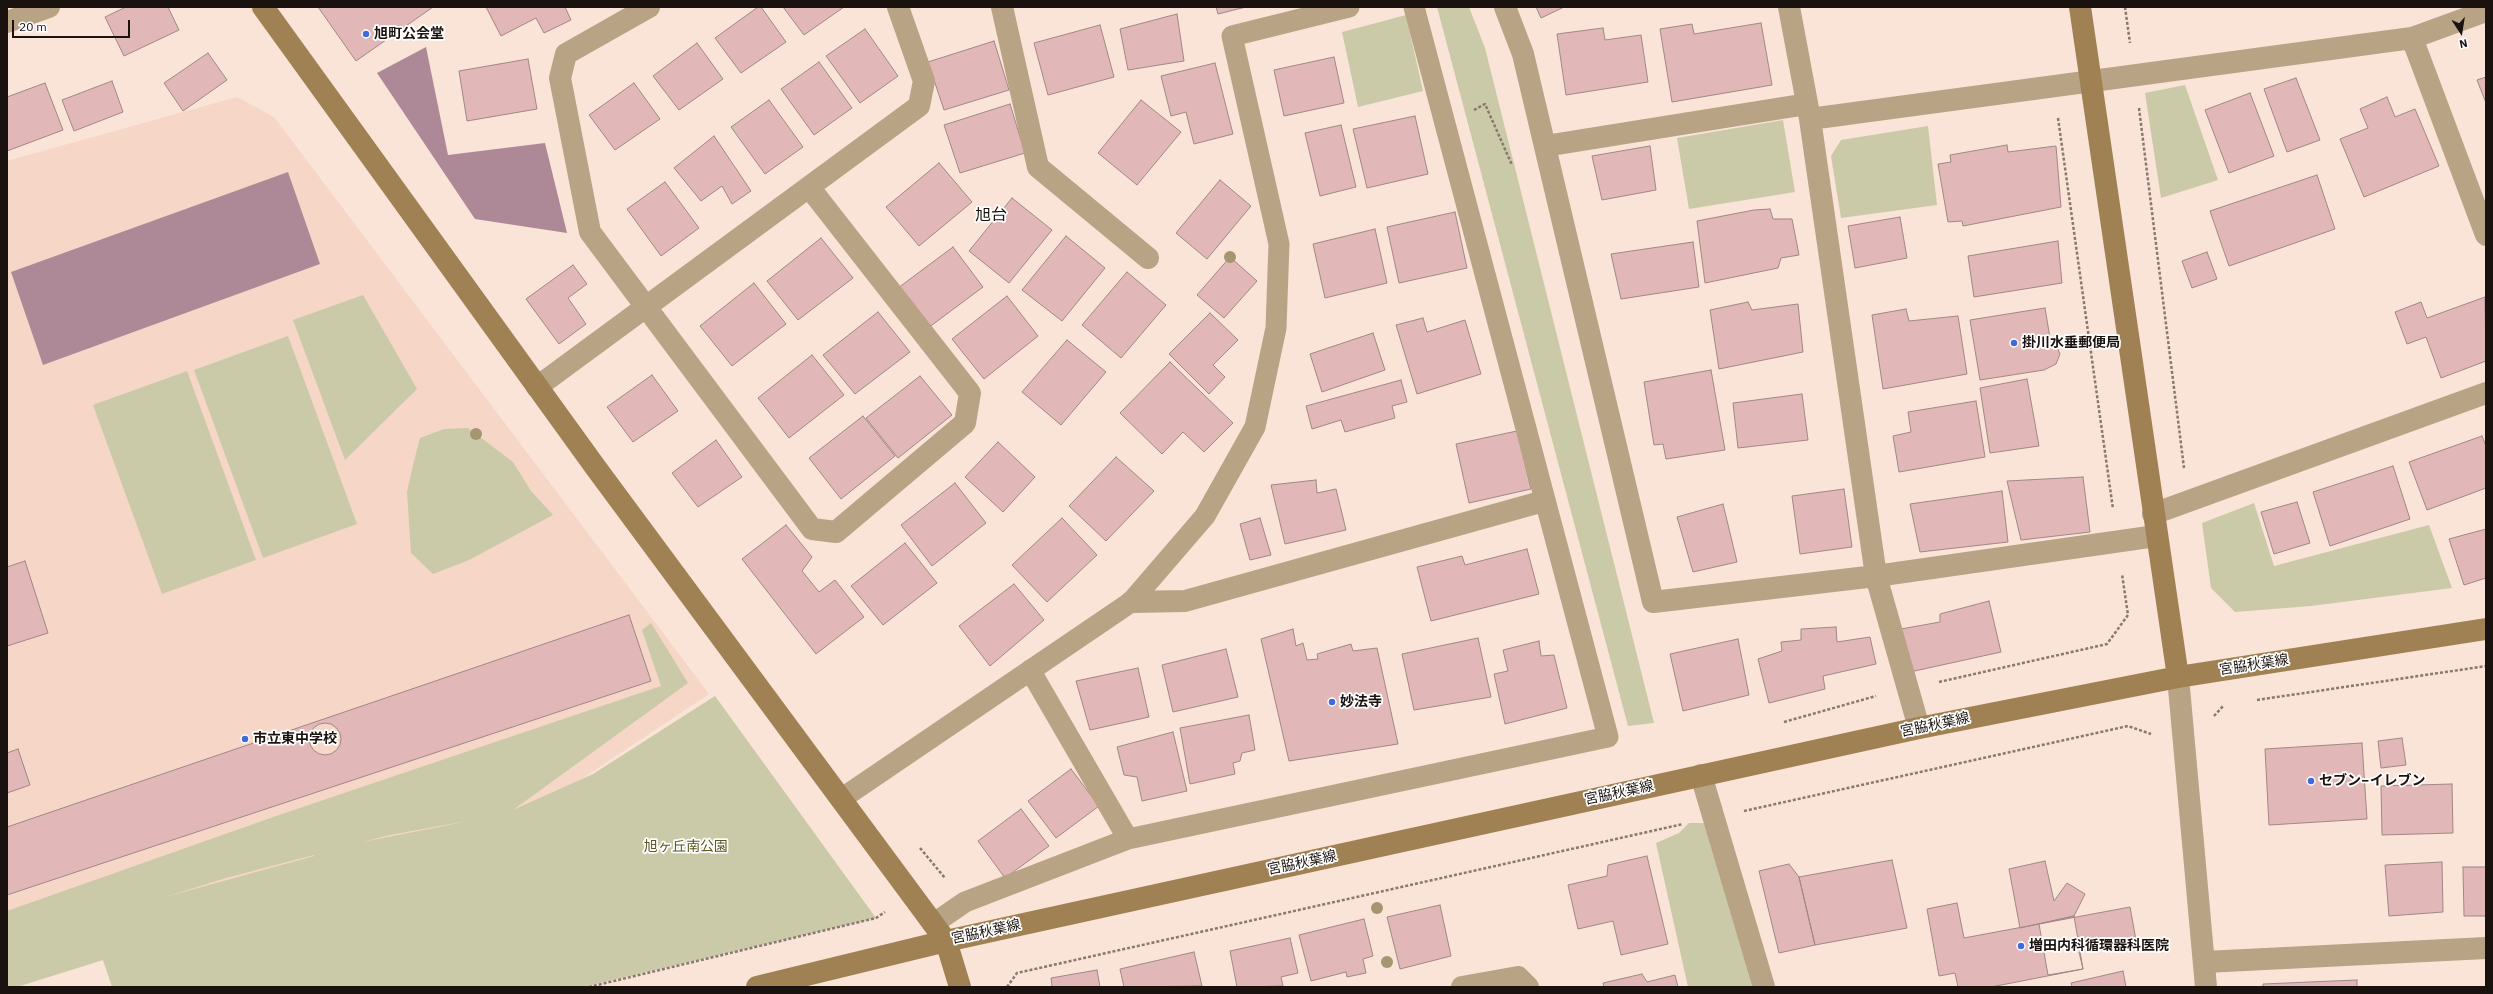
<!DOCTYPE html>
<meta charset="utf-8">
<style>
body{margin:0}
#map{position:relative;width:2493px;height:994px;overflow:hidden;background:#fae3d7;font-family:"IBM Plex Sans",sans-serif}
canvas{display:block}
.frame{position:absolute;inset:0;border:8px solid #1a120e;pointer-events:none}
.north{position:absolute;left:2441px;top:12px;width:40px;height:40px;-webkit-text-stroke:3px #fff;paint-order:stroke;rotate:168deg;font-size:11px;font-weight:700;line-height:16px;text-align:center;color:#1a120e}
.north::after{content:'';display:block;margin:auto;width:14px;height:18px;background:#1a120e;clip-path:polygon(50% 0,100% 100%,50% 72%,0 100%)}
.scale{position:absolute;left:12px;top:20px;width:118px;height:18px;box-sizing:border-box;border:2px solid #1a120e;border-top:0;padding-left:5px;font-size:12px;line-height:14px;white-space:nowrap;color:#1a120e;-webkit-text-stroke:3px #fff;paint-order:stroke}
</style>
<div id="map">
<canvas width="2493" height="994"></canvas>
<div class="frame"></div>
<div class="north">N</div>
<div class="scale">20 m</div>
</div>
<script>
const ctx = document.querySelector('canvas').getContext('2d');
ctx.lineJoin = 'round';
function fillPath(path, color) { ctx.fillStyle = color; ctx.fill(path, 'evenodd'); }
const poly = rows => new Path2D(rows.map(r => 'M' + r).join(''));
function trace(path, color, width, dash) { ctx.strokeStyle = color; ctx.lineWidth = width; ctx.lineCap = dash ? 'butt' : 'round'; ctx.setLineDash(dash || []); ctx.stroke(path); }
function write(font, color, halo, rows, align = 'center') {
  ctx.font = font + ' "IBM Plex Sans","Noto Sans JP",sans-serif'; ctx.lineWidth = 3.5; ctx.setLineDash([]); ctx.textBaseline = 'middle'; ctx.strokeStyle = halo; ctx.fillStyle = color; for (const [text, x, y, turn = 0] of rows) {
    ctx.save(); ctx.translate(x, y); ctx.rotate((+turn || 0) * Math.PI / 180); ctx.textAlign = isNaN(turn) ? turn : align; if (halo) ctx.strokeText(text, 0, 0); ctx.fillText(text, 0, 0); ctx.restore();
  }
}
fillPath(poly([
 [237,97,274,117,709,694,511,826,7,952,7,161]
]), '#f5d6c7');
fillPath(poly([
 [1437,7,1469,7,1485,48,1654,723,1628,726],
 [1406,15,1423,91,1358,107,1342,32],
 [2185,85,2218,180,2161,198,2145,93],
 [1783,120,1795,192,1689,209,1677,138],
 [1928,126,1937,205,1841,218,1831,156,1841,140],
 [363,295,417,389,345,460,293,320],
 [288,336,357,524,263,558,194,370],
 [187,371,256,560,162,594,93,405],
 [468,428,513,462,531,491,553,515,469,560,433,574,411,553,407,492,413,465,420,438,444,429],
 [2254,503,2274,566,2429,525,2452,588,2311,606,2235,612,2211,588,2202,523],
 [651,623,688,683,513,810,593,774,715,696,876,918,583,987,112,987,103,960,17,987,7,987,7,911,279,815,661,686,642,630],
 [467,821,444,826,362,842,390,835],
 [314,855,314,856,165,897,226,878],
 [1689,823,1716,823,1764,987,1688,987,1656,843,1679,833]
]), '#cbcaa8');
fillPath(poly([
 [426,47,448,155,545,143,567,233,475,219,377,73],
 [288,172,320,264,43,365,11,272]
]), '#ad8998');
const building = poly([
 [126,7,168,7,179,30,124,56,105,17,126,7],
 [318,7,433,7,356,61,318,7],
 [486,7,565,7,571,20,544,33,536,18,501,36,486,7],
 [758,7,761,7,786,42,741,73,715,38,758,7],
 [783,7,844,7,804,35,783,7],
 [1216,7,1246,7,1218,14,1216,7],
 [1536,7,1564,7,1541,18,1536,7],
 [1177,14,1184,61,1128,70,1120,29,1177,14],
 [1761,23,1772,85,1672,102,1660,29,1692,24,1694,34,1761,23],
 [1100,25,1114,77,1048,95,1034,43,1100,25],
 [1603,28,1605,40,1641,35,1648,82,1566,95,1557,34,1603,28],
 [865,29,898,76,860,103,826,56,865,29],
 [994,41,1009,90,944,110,928,62,994,41],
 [697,43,723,79,679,110,653,76,697,43],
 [208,53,227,80,183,111,164,83,208,53],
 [1334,57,1344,103,1284,116,1274,70,1334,57],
 [528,59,537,109,467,121,459,71,528,59],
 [819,62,852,108,814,135,781,89,819,62],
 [1215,63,1233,134,1194,144,1186,112,1171,116,1161,76,1215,63],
 [2486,77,2486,103,2477,80,2486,77],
 [2296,78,2320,140,2287,152,2264,89,2296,78],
 [112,81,123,112,74,131,62,100,112,81],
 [45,83,63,130,7,151,7,97,45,83],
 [634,83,660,119,615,150,589,115,634,83],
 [2250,93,2274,156,2229,173,2205,110,2250,93],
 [2387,97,2395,117,2415,109,2439,166,2364,197,2340,139,2368,128,2360,109,2387,97],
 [769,100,803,147,765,174,731,127,769,100],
 [1141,100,1181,132,1137,185,1098,153,1141,100],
 [1010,104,1025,153,960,173,944,125,1010,104],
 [1415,116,1428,174,1367,188,1353,129,1415,116],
 [1341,125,1356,187,1320,196,1305,133,1341,125],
 [714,136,751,191,732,204,722,186,701,201,674,168,714,136],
 [2007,145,2008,152,2056,146,2061,207,1963,226,1962,221,1948,222,1938,164,1951,162,1950,155,2007,145],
 [1650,146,1656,190,1602,200,1592,156,1650,146],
 [939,163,972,202,919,246,886,207,939,163],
 [2317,175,2335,229,2229,266,2210,211,2317,175],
 [1220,180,1251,206,1207,259,1176,233,1220,180],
 [665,182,699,228,661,256,627,209,665,182],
 [1012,198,1052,230,1009,283,969,251,1012,198],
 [1770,209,1773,219,1792,219,1799,255,1781,258,1778,268,1705,283,1697,221,1754,210,1770,209],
 [1455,212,1467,268,1399,283,1387,227,1455,212],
 [1900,217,1907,258,1855,268,1848,226,1900,217],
 [1375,229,1387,283,1325,298,1313,244,1375,229],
 [1066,236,1105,268,1062,321,1022,290,1066,236],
 [821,238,853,278,798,320,767,281,821,238],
 [2058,241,2062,283,1974,297,1968,256,2058,241],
 [1693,242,1699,287,1621,299,1611,254,1693,242],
 [953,247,983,287,928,328,898,288,953,247],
 [2207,252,2217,279,2192,288,2182,261,2207,252],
 [1230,257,1257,281,1224,318,1197,295,1230,257],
 [573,265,587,284,568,298,586,324,559,344,526,299,573,265],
 [1127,272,1166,305,1121,358,1082,325,1127,272],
 [754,283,786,324,732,366,700,326,754,283],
 [1007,296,1038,336,984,379,952,339,1007,296],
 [2485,297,2486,361,2441,378,2426,337,2407,344,2395,312,2421,302,2427,318,2485,297],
 [1748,302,1752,310,1798,304,1803,352,1719,369,1710,310,1748,302],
 [2045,308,2050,338,2057,347,2060,354,2056,364,2044,370,1980,380,1970,320,2045,308],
 [1906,309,1909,321,1958,316,1967,374,1883,389,1872,315,1906,309],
 [878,312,910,352,855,394,823,355,878,312],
 [1210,313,1238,340,1213,365,1225,377,1209,394,1169,354,1210,313],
 [1423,318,1427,332,1465,320,1481,374,1417,394,1396,325,1423,318],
 [1373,333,1385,370,1322,392,1310,354,1373,333],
 [1067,340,1106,372,1061,425,1022,392,1067,340],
 [812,355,844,395,789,438,758,398,812,355],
 [1170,362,1233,423,1204,452,1183,432,1162,454,1120,413,1170,362],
 [1711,370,1725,450,1666,459,1663,444,1654,445,1644,382,1711,370],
 [652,375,678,411,633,442,607,407,652,375],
 [920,376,952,415,898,458,866,418,920,376],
 [2027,379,2039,446,1990,453,1980,388,2027,379],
 [1401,380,1407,402,1392,406,1395,418,1345,432,1341,420,1312,429,1306,406,1401,380],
 [1802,394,1808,440,1738,448,1733,403,1802,394],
 [1976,401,1985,457,1899,472,1893,436,1911,432,1908,412,1976,401],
 [863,416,895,456,841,499,809,458,863,416],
 [1517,431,1531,489,1469,503,1456,444,1517,431],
 [2482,436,2486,446,2486,488,2427,510,2409,462,2482,436],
 [716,440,742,477,698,507,672,473,716,440],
 [998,442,1035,477,1003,512,965,477,998,442],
 [1116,457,1154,491,1106,541,1069,506,1116,457],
 [2393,466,2410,519,2330,546,2313,492,2393,466],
 [2083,477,2090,532,2021,540,2007,481,2083,477],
 [1316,480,1317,493,1336,489,1346,530,1285,544,1271,485,1316,480],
 [955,483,986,523,932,566,901,525,955,483],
 [1844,489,1852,547,1800,554,1792,496,1844,489],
 [2002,491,2008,542,1920,552,1910,504,2002,491],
 [2297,502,2310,543,2274,554,2261,512,2297,502],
 [1723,504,1737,562,1693,572,1677,517,1723,504],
 [1062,518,1097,555,1047,602,1012,565,1062,518],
 [1260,518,1271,555,1250,560,1240,524,1260,518],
 [786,525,812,557,802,571,819,592,835,580,864,617,816,654,742,559,786,525],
 [2486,529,2486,578,2464,585,2449,539,2486,529],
 [905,543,937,583,883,625,851,586,905,543],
 [1527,549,1539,594,1431,621,1417,567,1462,556,1465,565,1527,549],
 [25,561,48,633,7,646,7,567,25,561],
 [1014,584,1044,620,990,666,959,626,1014,584],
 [1989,601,2001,652,1910,672,1901,629,1940,622,1940,614,1989,601],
 [629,615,651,681,7,895,7,827,629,615],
 [1836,627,1837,642,1870,637,1876,664,1823,676,1825,689,1769,703,1758,659,1782,651,1781,642,1801,640,1801,629,1836,627],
 [1293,629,1296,646,1303,643,1307,660,1318,659,1317,654,1351,644,1353,651,1377,648,1398,744,1289,761,1261,639,1293,629],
 [1478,638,1491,697,1414,710,1402,654,1478,638],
 [1738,639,1749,695,1683,711,1670,654,1738,639],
 [1539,641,1541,656,1554,655,1567,708,1505,724,1494,674,1508,671,1503,650,1539,641],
 [1226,649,1238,697,1173,712,1162,665,1226,649],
 [1138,668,1149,717,1090,730,1076,681,1138,668],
 [1249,715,1255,750,1242,753,1240,761,1233,763,1235,774,1190,784,1180,728,1249,715],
 '309 739a16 16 0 1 1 32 0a16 16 0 1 1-32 0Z',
 [1173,732,1187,791,1142,801,1137,777,1124,775,1117,747,1173,732],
 [2402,738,2406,765,2381,768,2378,741,2402,738],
 [2362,743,2367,819,2269,825,2265,749,2362,743],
 [18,749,30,785,7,793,7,753,18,749],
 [1071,769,1099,806,1056,838,1028,801,1071,769],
 [2452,784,2453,833,2382,835,2381,786,2452,784],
 [1021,809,1049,846,1005,878,978,841,1021,809],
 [1647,856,1668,944,1621,955,1613,921,1578,929,1568,885,1607,876,1608,865,1647,856],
 [1892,860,1907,928,1815,945,1799,877,1892,860],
 [2045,861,2054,901,2067,883,2085,894,2074,916,2020,928,2009,869,2045,861],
 [2442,862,2443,912,2389,916,2385,865,2442,862],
 [1789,864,1799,877,1815,945,1779,953,1759,871,1789,864],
 [2463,867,2486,867,2486,916,2464,916,2463,867],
 [1957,903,1964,938,2130,907,2136,940,2079,952,2083,969,1991,987,1958,987,1955,973,1939,976,1927,909,1957,903],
 [1440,905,1451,956,1400,969,1387,917,1440,905],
 [2074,916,2083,969,2048,975,2039,924,2074,916],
 [1364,919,1373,956,1363,959,1366,973,1347,977,1346,972,1311,981,1299,935,1364,919],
 [1290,938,1298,973,1281,977,1283,986,1237,987,1230,951,1290,938],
 [1194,952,1202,986,1124,987,1120,969,1194,952],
 [1097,970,1100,987,1049,987,1052,986,1051,978,1097,970],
 [2123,971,2126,987,2072,987,2071,983,2123,971],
 [1642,974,1647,982,1675,975,1678,987,1604,987,1603,983,1642,974],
 [2357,980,2357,987,2263,987,2263,984,2357,980]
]);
fillPath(building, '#e1b8b7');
trace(building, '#a08787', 1);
trace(poly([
 [2125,7,2130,43],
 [2139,108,2184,468],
 [1474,110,1485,104,1512,165],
 [2058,118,2113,509],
 [1939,682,2107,644,2128,615,2122,574],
 [2257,700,2486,666],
 [2214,716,2224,705],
 [1784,722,1876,696],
 [1744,811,2128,726,2151,734],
 [920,848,945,878],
 [589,987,876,918,885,912],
 [1007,987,1017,973,1683,824]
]), '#887870', 2.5, [3, 2]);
trace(poly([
 [1030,670,1128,839,1608,737,1414,7],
 [841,799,1131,602,1205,516,1255,427,1276,328,1279,244,1232,36,1349,7],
 [933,924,965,902,1128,839]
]), '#b8a385', 21);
trace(poly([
 [649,7,566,54,560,78,590,232,812,529,836,532,965,423,970,393,809,187],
 [1002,7,1038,167,1148,258],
 [1505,7,1523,54,1653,602,1876,576,2156,536],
 [1789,7,1810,119,1876,576,1919,728],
 [7,22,49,7],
 [2412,38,2486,11],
 [1810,119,2412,38,2486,235],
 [1545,146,1807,104],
 [537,387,919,106,924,81,898,7],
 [2153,514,2486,393],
 [1131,602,1185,601,1544,501],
 [2178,677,2206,987],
 [1701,775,1764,987],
 [2205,962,2486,948],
 [1462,987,1518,977,1528,987]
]), '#b8a385', 22);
trace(poly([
 [263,7,596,468,946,941,960,987],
 [2080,7,2178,677],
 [757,987,946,941,1919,728,2178,677,2486,629]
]), '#a08153', 22);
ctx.fillStyle = '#a39671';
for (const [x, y] of [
 [1230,257],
 [476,434],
 [1377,908],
 [1387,962]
]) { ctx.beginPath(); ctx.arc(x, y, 6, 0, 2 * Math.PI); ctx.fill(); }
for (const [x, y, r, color] of [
 [366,34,4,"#3e6adb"],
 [2014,343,4,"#3e6adb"],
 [1332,702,4,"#3e6adb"],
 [245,739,4,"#3e6adb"],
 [2311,781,4,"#3e6adb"],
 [2021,946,4,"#3e6adb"]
]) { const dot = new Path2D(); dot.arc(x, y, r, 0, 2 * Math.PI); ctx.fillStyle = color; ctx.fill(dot); trace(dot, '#fff', 1.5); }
write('bold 14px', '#1a120e', '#fff', [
 ["旭町公会堂",374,34],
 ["掛川水垂郵便局",2022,343],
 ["妙法寺",1340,702],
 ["市立東中学校",253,739],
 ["セブン−イレブン",2319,781],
 ["増田内科循環器科医院",2029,946]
], 'left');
write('14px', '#1a120e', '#fff', [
 ["宮脇秋葉線",2254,665,-9],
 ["宮脇秋葉線",1935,725,-12],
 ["宮脇秋葉線",1619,793,-12],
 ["宮脇秋葉線",1302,863,-12],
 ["宮脇秋葉線",986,932,-12]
]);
write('14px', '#5b571e', '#fff', [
 ["旭ヶ丘南公園",686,847]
]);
write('16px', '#1a120e', '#fff', [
 ["旭台",991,215]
]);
</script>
